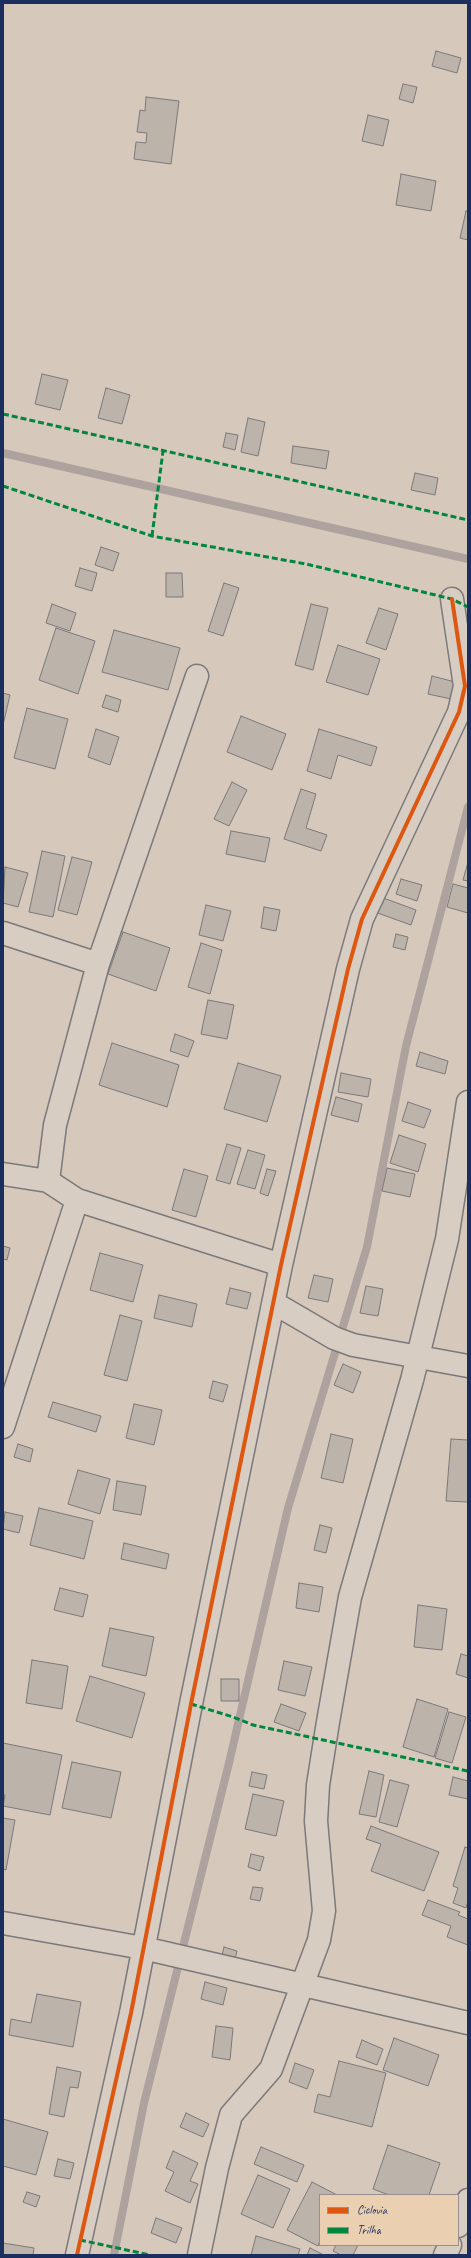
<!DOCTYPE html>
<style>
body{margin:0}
#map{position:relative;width:471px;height:2258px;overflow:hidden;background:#d6c8ba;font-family:Caveat,sans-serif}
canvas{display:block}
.frame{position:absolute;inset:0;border:4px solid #1b2f5e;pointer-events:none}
.legend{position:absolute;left:319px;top:2194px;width:140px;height:52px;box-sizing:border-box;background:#eacfb1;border:1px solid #978f90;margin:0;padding:5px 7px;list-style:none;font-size:12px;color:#1b2f5e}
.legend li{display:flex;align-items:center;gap:8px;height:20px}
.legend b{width:20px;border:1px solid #978f90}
</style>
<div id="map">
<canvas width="471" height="2258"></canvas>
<div class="frame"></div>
<ul class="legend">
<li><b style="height:5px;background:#de5710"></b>Ciclovia</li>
<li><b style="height:5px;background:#00873e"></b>Trilha</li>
</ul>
</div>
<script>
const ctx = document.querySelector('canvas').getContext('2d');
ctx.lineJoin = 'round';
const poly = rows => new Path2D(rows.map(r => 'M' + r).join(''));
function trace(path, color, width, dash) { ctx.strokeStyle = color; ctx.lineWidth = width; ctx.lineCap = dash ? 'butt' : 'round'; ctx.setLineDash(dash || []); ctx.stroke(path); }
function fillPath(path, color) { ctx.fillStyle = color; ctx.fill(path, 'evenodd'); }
trace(poly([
 [3,453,468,559],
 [114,2255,144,2103,229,1763,288,1508,367,1247,406,1046,468,807]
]), '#ada29e', 8);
const building = poly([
 [436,51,461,58,457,73,432,66,436,51],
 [403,84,417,87,413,103,399,99,403,84],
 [146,97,179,101,171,164,134,159,136,142,146,143,147,133,137,132,140,110,145,111,146,97],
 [368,115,389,120,383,146,362,141,368,115],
 [401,174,436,181,431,211,396,205,401,174],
 [466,211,468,211,468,240,460,238,466,211],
 [42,374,68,380,60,410,35,404,42,374],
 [106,388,130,395,122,424,98,418,106,388],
 [248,418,265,422,258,456,241,452,248,418],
 [226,433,238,435,235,450,223,447,226,433],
 [293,446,329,451,326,469,291,463,293,446],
 [415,473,438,478,435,495,411,490,415,473],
 [101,547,119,553,113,571,95,565,101,547],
 [80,568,97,573,92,591,75,586,80,568],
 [166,573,182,573,183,597,166,597,166,573],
 [224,583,239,588,223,636,208,631,224,583],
 [52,604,76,613,70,631,46,623,52,604],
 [311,604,328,608,313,670,295,665,311,604],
 [379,608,398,614,386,650,366,643,379,608],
 [56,628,95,641,78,694,39,680,56,628],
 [114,630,180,648,168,690,102,672,114,630],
 [338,645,380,659,368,695,326,682,338,645],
 [432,676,455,682,451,699,428,694,432,676],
 [3,693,10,695,3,725,3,693],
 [106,695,121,700,118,712,102,707,106,695],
 [27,708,68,719,55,769,14,758,27,708],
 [241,716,286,734,272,770,227,752,241,716],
 [96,729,119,737,110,765,88,757,96,729],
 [319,729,377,747,371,766,338,755,331,779,307,771,319,729],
 [232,782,247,790,229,826,214,819,232,782],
 [301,789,316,794,306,828,327,835,321,851,284,839,301,789],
 [231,831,270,838,265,862,226,854,231,831],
 [42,851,65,856,53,917,29,912,42,851],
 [72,857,92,862,77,915,58,910,72,857],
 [468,862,468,881,463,880,468,862],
 [5,867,28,873,18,907,3,903,5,867],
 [401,879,422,885,417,901,396,894,401,879],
 [453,884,468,888,468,913,447,907,453,884],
 [378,896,416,910,411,925,372,911,378,896],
 [206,905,231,911,223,941,199,935,206,905],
 [264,907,280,910,276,931,261,928,264,907],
 [123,932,170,948,156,991,108,974,123,932],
 [396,934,408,937,405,950,393,947,396,934],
 [201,943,222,950,210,994,188,987,201,943],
 [208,1000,234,1005,227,1039,201,1034,208,1000],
 [175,1034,194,1041,188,1057,170,1051,175,1034],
 [112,1043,179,1065,167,1107,99,1085,112,1043],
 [420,1052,448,1061,445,1074,416,1066,420,1052],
 [238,1063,281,1076,267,1122,224,1109,238,1063],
 [341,1073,371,1079,368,1097,338,1092,341,1073],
 [336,1097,362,1104,358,1122,331,1115,336,1097],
 [408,1102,431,1110,424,1128,402,1121,408,1102],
 [399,1135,426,1144,418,1172,390,1163,399,1135],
 [227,1144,241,1148,230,1184,216,1180,227,1144],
 [248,1150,265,1155,255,1189,237,1184,248,1150],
 [387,1168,415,1174,410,1197,382,1191,387,1168],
 [184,1169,208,1176,196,1217,172,1210,184,1169],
 [267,1169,276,1171,268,1196,260,1193,267,1169],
 [3,1246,10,1248,7,1260,3,1259,3,1246],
 [100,1253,143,1265,133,1302,90,1290,100,1253],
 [314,1275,333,1279,328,1302,308,1298,314,1275],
 [366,1286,383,1289,378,1316,360,1313,366,1286],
 [230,1288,251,1293,247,1309,226,1304,230,1288],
 [159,1295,197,1304,192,1327,154,1318,159,1295],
 [120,1315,142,1321,127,1381,104,1375,120,1315],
 [343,1364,361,1372,353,1393,334,1385,343,1364],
 [213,1381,228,1385,223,1402,209,1398,213,1381],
 [53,1402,101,1416,96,1432,48,1417,53,1402],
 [134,1404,162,1410,154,1445,126,1438,134,1404],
 [331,1434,353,1439,343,1483,321,1478,331,1434],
 [451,1439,468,1440,468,1502,446,1501,451,1439],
 [18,1444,33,1449,30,1462,14,1457,18,1444],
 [78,1470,110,1479,100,1514,68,1504,78,1470],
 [117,1481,146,1486,141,1515,113,1510,117,1481],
 [39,1508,93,1521,84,1559,30,1545,39,1508],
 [5,1512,23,1516,19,1533,3,1529,5,1512],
 [320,1525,332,1528,326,1553,314,1550,320,1525],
 [124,1543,169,1554,166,1569,121,1559,124,1543],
 [299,1583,323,1587,319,1612,296,1608,299,1583],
 [60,1588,88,1595,83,1617,54,1610,60,1588],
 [418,1605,447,1609,442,1650,414,1647,418,1605],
 [110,1628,154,1637,146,1676,102,1666,110,1628],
 [461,1654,468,1656,468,1678,456,1674,461,1654],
 [32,1660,68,1666,62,1709,26,1703,32,1660],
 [284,1661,312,1667,305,1696,278,1690,284,1661],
 [90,1676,145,1693,132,1738,76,1721,90,1676],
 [221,1679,239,1679,239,1701,221,1701,221,1679],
 [417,1699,448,1709,434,1757,403,1747,417,1699],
 [281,1704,306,1713,299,1731,274,1722,281,1704],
 [449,1712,466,1717,452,1763,435,1758,449,1712],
 [3,1743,62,1755,50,1815,3,1806,5,1795,3,1794,3,1743],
 [72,1762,121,1772,111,1818,62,1808,72,1762],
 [369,1771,384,1775,376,1817,359,1814,369,1771],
 [252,1772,267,1775,264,1789,249,1786,252,1772],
 [453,1777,468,1781,468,1799,449,1795,453,1777],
 [390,1780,409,1785,397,1827,379,1822,390,1780],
 [253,1794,284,1801,276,1836,245,1829,253,1794],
 [3,1818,15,1820,6,1870,3,1869,3,1818],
 [371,1826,439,1852,424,1891,371,1871,381,1844,366,1839,371,1826],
 [465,1847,468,1848,468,1901,466,1908,453,1903,458,1888,453,1886,465,1847],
 [251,1854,264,1857,260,1871,248,1867,251,1854],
 [253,1887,263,1888,260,1901,250,1899,253,1887],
 [428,1900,460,1912,458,1915,468,1919,468,1945,447,1937,451,1926,422,1915,428,1900],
 [224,1947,237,1951,234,1963,221,1960,224,1947],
 [205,1982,227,1988,223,2005,201,1999,205,1982],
 [37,1994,81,2002,73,2047,9,2035,11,2019,31,2023,37,1994],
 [216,2026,233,2028,230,2060,212,2057,216,2026],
 [394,2038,439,2055,428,2086,383,2070,394,2038],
 [362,2040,383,2049,377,2065,356,2057,362,2040],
 [339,2061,386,2073,372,2127,314,2112,318,2094,330,2097,339,2061],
 [295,2063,314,2070,307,2089,289,2082,295,2063],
 [57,2067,81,2072,78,2088,70,2087,64,2117,49,2114,57,2067],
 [186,2113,209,2124,203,2137,180,2127,186,2113],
 [3,2119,48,2132,36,2175,3,2166,3,2119],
 [388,2145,440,2163,429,2195,389,2195,373,2189,388,2145],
 [261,2147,304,2165,297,2182,254,2164,261,2147],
 [173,2151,198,2163,190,2181,198,2184,190,2203,165,2191,174,2172,166,2168,173,2151],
 [58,2159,74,2163,70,2179,54,2176,58,2159],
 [258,2175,290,2189,273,2228,241,2214,258,2175],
 [312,2182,337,2195,320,2195,320,2241,318,2246,287,2230,312,2182],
 [27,2192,40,2196,36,2207,23,2202,27,2192],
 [156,2218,182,2228,176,2243,151,2233,156,2218],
 [256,2236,300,2249,298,2255,251,2255,256,2236],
 [3,2243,34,2248,33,2255,3,2255,3,2243],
 [336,2245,358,2245,353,2255,341,2255,333,2251,336,2245],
 [310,2248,322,2254,322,2255,307,2255,310,2248]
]);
fillPath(building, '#bcb3ab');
trace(building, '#7b797b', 1);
const minor = poly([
 [3,933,98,964],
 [3,1174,48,1181,77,1200,281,1265],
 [48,1181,55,1125,98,964,197,676],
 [274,1303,334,1338,353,1345,468,1366],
 [3,1427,77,1200],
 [3,1923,143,1948,468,2023],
 [458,2226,468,2200],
 [77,2255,131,2013,191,1704,281,1265,348,969,362,919,459,712,465,686,452,599],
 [199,2255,217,2168,231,2115,271,2069,319,1940,324,1911,316,1821,318,1785,328,1722,350,1597,412,1380,447,1239,468,1102],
 [445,2255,450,2245]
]);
trace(minor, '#7b797b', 25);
trace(minor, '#d7cdc2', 22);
trace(poly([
 [3,414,468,520],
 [3,486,152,536,306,564,452,599,468,607],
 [152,536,163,451],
 [191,1704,233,1717,253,1725,468,1771],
 [80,2240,150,2255]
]), '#00873e', 3, [6, 3]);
trace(poly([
 [77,2255,131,2013,191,1704,281,1265,348,969,362,919,459,712,465,686,452,599]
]), '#de5710', 4);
</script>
